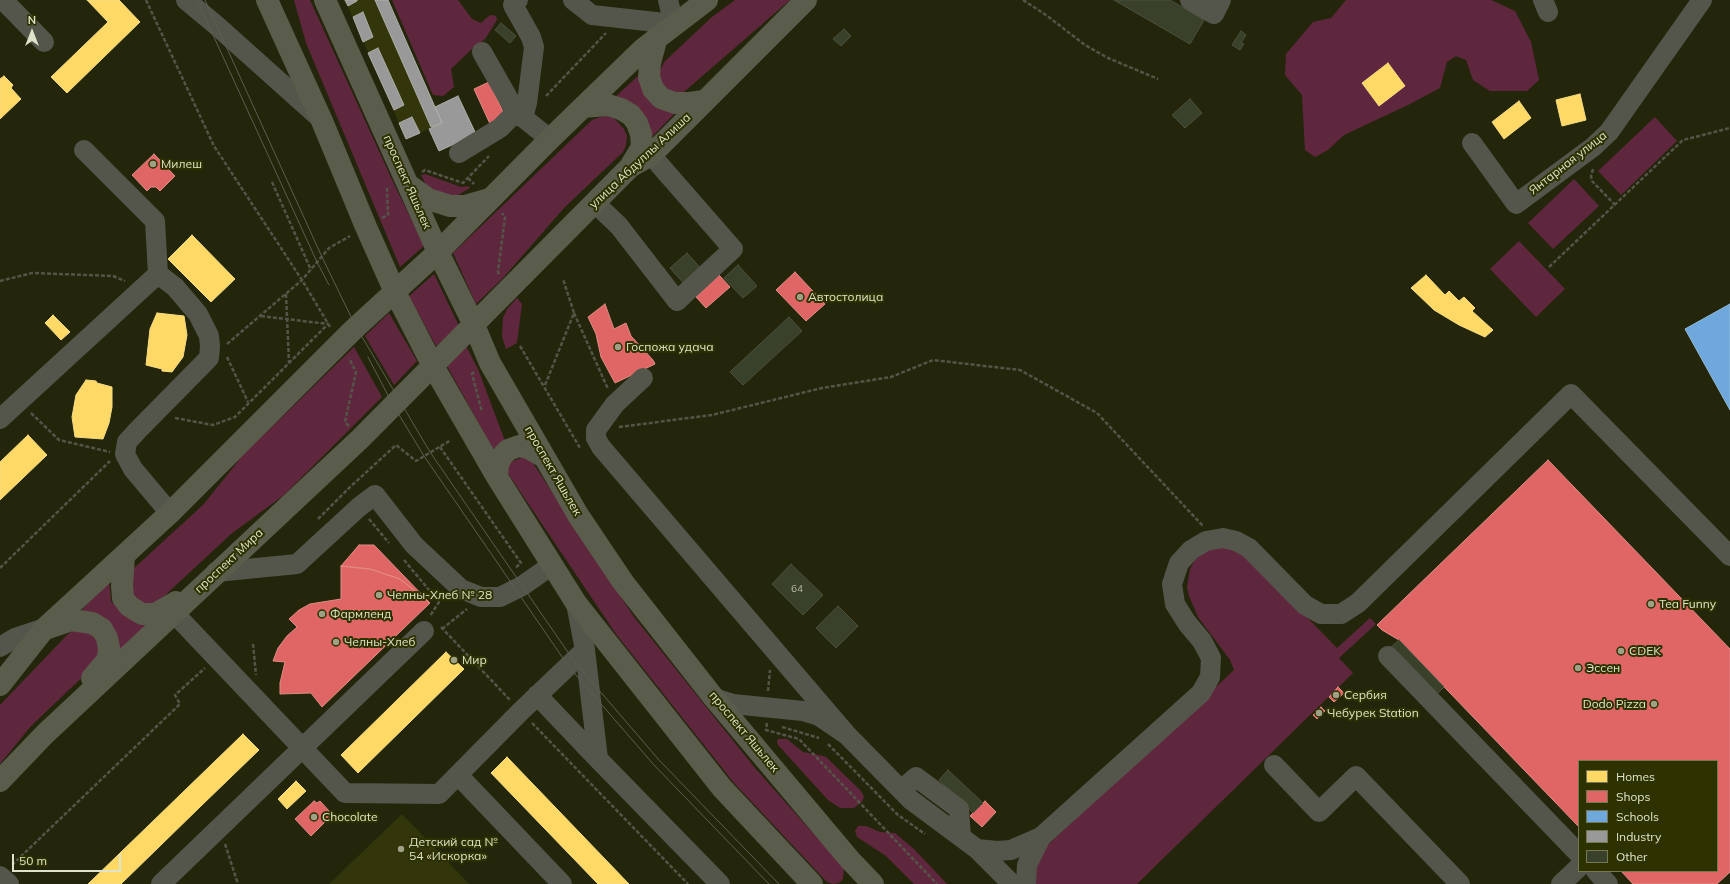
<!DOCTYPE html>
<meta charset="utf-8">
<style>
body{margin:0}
#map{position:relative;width:1730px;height:884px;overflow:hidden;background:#24260b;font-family:Mulish,sans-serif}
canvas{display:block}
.legend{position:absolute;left:1578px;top:760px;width:140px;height:112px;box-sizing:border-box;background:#2e3100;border:1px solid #757850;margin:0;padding:5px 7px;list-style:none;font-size:12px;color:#dfe3c9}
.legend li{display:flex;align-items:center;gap:8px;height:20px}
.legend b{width:20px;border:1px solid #757850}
.north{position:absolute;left:12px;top:12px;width:40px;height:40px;-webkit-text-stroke:3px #2e3100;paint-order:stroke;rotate:0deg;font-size:11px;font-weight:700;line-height:16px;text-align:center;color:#dfe3c9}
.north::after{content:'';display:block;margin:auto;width:14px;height:18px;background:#dfe3c9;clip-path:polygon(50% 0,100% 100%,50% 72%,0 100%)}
.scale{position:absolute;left:12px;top:854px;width:109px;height:18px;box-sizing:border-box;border:2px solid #dfe3c9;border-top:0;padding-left:5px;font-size:12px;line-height:14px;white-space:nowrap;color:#dfe3c9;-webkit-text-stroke:3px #2e3100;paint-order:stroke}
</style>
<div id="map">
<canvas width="1730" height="884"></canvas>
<ul class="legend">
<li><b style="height:11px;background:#ffd966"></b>Homes</li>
<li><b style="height:11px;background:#e06666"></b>Shops</li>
<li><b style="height:11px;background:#6fa8dc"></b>Schools</li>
<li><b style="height:11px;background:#999"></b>Industry</li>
<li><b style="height:11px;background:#3a412a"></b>Other</li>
</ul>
<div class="north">N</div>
<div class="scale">50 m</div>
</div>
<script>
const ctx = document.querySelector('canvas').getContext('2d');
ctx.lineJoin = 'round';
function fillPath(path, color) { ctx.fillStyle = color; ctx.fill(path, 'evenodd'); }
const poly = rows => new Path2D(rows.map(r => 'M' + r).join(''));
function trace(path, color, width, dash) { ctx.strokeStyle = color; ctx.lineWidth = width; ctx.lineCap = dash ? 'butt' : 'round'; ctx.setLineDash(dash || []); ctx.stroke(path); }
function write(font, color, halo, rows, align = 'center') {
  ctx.font = font + ' Mulish,sans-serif'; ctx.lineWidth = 4; ctx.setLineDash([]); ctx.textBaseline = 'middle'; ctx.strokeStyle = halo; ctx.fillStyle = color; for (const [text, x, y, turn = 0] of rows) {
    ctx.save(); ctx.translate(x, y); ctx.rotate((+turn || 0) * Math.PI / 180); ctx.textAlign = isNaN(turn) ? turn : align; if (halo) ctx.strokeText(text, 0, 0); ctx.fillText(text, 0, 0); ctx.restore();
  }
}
fillPath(poly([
 [345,0,388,0,442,123,406,139],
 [402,814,469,884,329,884]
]), '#33360b');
fillPath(poly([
 [294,0,310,0,394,184,424,246,400,267,306,43],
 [392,0,458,0,472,19,481,23,490,15,496,16,497,20,485,39,472,49,451,69,454,87,443,96,433,95],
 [735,0,790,0,685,91,678,94,663,87,659,79,660,71,664,62,712,17],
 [1346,0,1491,0,1515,11,1531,42,1539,80,1527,91,1490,91,1473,80,1466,60,1456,56,1447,62,1440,88,1408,105,1344,135,1328,150,1315,157,1305,150,1302,95,1285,75,1286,54,1313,22,1331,18],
 [640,74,676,112,650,139,614,98],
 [607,116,614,118,624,129,627,136,626,145,623,152,564,208,503,278,476,304,453,253,592,120,600,117],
 [1655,117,1677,141,1621,195,1598,171],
 [425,174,461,187,468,186,470,188,458,195,447,196,427,187,421,175],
 [1574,179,1599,206,1553,249,1528,223],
 [1519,241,1565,289,1536,317,1490,269],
 [434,274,459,326,436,346,409,296],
 [517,298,522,304,517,343,506,349,502,336,503,318,507,309],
 [389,313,417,361,394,385,365,336],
 [466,346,478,369,505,441,493,449,447,366],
 [354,347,382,397,284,495,231,534,160,600,148,605,133,598,132,570,204,504,243,455],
 [524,457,533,463,634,617,755,768,844,868,843,879,839,883,833,884,827,882,734,783,616,634,507,472,510,462],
 [1223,547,1231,549,1250,559,1337,648,1370,618,1376,624,1339,658,1353,673,1137,884,1031,884,1038,854,1234,670,1230,660,1198,617,1189,596,1187,587,1190,569,1195,560,1207,550],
 [109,580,111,601,123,614,148,624,118,652,80,612],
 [75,629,92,632,101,649,94,666,31,726,0,764,0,705,68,634],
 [778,739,787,739,803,752,819,755,826,757,861,791,864,797,862,802,854,808,840,808,828,800,778,745,777,742],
 [858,826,866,826,880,832,895,833,914,849,947,884,914,884,886,856,857,837,855,831]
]), '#5f273e');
const homes = poly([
 [87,0,119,0,140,22,67,93,51,77,108,22,87,0],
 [1388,63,1405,86,1379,106,1362,83,1388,63],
 [4,76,13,85,11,88,21,99,0,119,0,79,4,76],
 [1580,94,1586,120,1562,126,1556,100,1580,94],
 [1519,101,1531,118,1504,139,1492,122,1519,101],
 [192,235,235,279,211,302,168,259,192,235],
 [1426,275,1445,295,1449,291,1459,301,1464,297,1475,308,1472,311,1493,330,1485,337,1459,325,1434,310,1411,288,1426,275],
 [157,313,184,316,187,335,183,357,172,372,162,371,162,369,146,365,150,329,157,313],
 [53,315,70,332,61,340,45,323,53,315],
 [86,380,96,381,97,383,112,387,112,407,109,423,103,439,75,437,72,417,76,395,86,380],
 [28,435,47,455,0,500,0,462,28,435],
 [446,652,464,669,358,773,341,755,446,652],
 [243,734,259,750,201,806,121,884,88,884,243,734],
 [507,757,629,884,598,884,491,773,507,757],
 [296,781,306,791,287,809,278,799,296,781]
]);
fillPath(homes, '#ffd966');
trace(homes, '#f5dc84', 1);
const shops = poly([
 [489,82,506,118,491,126,474,89,489,82],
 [154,154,175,176,160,191,156,187,151,187,147,191,132,175,154,154],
 [795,272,825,304,806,321,776,290,795,272],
 [719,275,730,287,706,308,696,297,719,275],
 [605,304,614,329,626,323,631,336,653,360,655,364,615,383,601,357,596,334,588,317,605,304],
 [1548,460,1730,649,1730,872,1717,884,1633,884,1621,871,1717,871,1717,761,1579,761,1579,827,1399,640,1382,630,1377,625,1548,460],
 [359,545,374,545,430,603,400,579,370,569,341,566,359,545],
 [341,566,370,569,400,579,430,603,322,707,311,693,280,694,280,683,285,662,273,661,278,648,287,636,297,627,289,619,299,610,310,604,341,599,341,566],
 [1338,687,1344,693,1334,702,1329,697,1338,687],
 [1321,707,1325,711,1317,719,1313,715,1321,707],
 [314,801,317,803,320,801,330,812,327,814,330,817,311,836,295,819,314,801],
 [985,801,996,812,982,827,970,816,985,801]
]);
fillPath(shops, '#e06666');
trace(shops, '#e08c84', 1);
const schools = poly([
 [1730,304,1730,410,1685,329,1730,304]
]);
fillPath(schools, '#6fa8dc');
trace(schools, '#91bad6', 1);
const industry = poly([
 [345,0,357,0,357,1,348,6,345,0],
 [375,0,388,0,442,123,431,127,375,0],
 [363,12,373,37,363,42,353,17,363,12],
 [378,48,404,105,394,110,368,53,378,48],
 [458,96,476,134,439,151,429,129,442,123,435,107,458,96],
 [412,117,420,133,406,139,399,123,412,117]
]);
fillPath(industry, '#999');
trace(industry, '#aeafa7', 1);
const building = poly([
 [1114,0,1170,0,1204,20,1190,44,1114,0],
 [501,23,516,36,510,43,495,30,501,23],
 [844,29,851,36,841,46,833,39,844,29],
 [1241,31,1246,35,1241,43,1244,44,1240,50,1232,45,1241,31],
 [1190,99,1202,113,1185,128,1172,115,1190,99],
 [687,253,703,271,686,286,670,268,687,253],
 [738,265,757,286,743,298,724,278,738,265],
 [789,317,802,331,743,385,730,372,789,317],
 [791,564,823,595,803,615,772,584,791,564],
 [838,606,858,626,836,648,816,628,838,606],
 [1399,640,1444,687,1431,700,1390,648,1399,640],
 [948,770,983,803,973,813,939,780,948,770]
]);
fillPath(building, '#3a412a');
trace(building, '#4b513c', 1);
trace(poly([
 [146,0,214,146,302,280,330,327],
 [1023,0,1046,15,1085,45,1108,58,1158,79],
 [546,96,606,33],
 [1593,169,1591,176,1592,181,1615,205],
 [422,172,425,170,463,183,489,156],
 [468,178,474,184],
 [272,182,311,270],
 [382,218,388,215,387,189,390,187],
 [1549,267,1683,140,1730,128],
 [499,274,498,272,505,217,502,213],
 [0,281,32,273,113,276,125,281],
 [286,294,289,363],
 [574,313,608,389],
 [261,316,328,324],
 [227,344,302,280,329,248,350,236],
 [520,346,580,448],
 [227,357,248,402],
 [474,372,472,374,482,412],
 [545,385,574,313,563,279],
 [31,413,59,440,110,452],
 [175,418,213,425,235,417,328,324],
 [349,426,345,422,356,372,349,358],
 [619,427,712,415,822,388,891,377,933,360,1020,370,1097,413,1203,526],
 [440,447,521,563,515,568],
 [318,519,350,487,396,445,416,461,451,440],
 [369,519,389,543],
 [404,560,439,602,430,616],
 [0,568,110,461],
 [441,627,510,700],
 [442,629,467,609],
 [253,644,256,675],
 [768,691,770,670],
 [532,723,688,884],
 [767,723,766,730,799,739,937,884],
 [782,727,819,738],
 [828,744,898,815,925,834],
 [225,844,238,884],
 [12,865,180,704,175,695,205,668]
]), '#545548', 2.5, [4, 2]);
trace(poly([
 [3,0,44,42],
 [186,0,216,25,321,119],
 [518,0,513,5,531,37,534,47,527,103,523,118],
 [573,0,592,15,674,24,668,0],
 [1190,0,1214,14,1221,0],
 [1543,0,1548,12],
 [482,52,516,112,550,139],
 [1472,143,1516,204,1593,147,1609,132,1702,0],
 [84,150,155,221,158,274,175,287,198,314,209,336,210,346,209,358,138,430,127,442,125,454,133,469,170,513],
 [459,153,500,128,516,112],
 [595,203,619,226,677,301,733,249,651,155],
 [643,378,615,404,596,430,596,438,601,447,847,735],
 [0,419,158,274],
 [216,572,297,564,359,507,375,495,414,545,461,589,481,597,500,597,522,586,552,565],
 [576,603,585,650,598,759,720,884],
 [174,613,345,793,439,794,521,711,585,650],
 [0,647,15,638,45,628],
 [1388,656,1579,854],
 [537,695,598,759],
 [714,698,733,704,803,711,819,716,847,735,911,800,977,849,1012,884],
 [1274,765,1319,812,1356,776,1460,884],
 [458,775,562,884],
 [901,790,916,777,959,809,961,837],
 [977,849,997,851,1011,850,1041,837],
 [1596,871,1608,884],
 [0,876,9,884],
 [161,884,424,631],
 [1026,884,1027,865,1041,837,1201,693,1210,677,1211,658,1202,641,1187,623,1175,604,1172,584,1179,563,1191,550,1206,541,1223,538,1236,541,1249,548,1305,605,1321,614,1341,614,1358,603,1571,394,1730,556],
 [1561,884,1579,867]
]), '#54564b', 20);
trace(poly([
 [267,0,322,121,366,227,395,292,433,366,497,477,576,603,722,788,812,884],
 [325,0,438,252,474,325,490,363,578,515,623,582,714,698,850,860,873,884],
 [657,37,650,63,649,77,653,89,661,98,675,103,689,103,704,101],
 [583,107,608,105,621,109,631,115,637,123,641,134,642,147,630,167],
 [410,186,428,199,450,206,465,206,489,199],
 [497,477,498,464,503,455,508,450,519,446,528,448,544,457],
 [124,556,122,586,123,598,129,606,142,614,155,614,176,602],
 [48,628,71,620,92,623,102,629,107,638,109,648,108,659,92,678],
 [0,685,45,628,170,513,353,330,438,252,550,139,643,49,707,0],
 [0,781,45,734,360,439,630,167,651,155,806,0]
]), '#5a5c4c', 22);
trace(poly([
 [197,0,317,262,329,285],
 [205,0,322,257,355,325,430,452,574,661,659,760,779,884],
 [368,357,393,405,424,456,569,667,654,765,769,884]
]), '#5d5e52', 1);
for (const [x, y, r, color] of [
 [153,164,4,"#9ea186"],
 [800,297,4,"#9ea186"],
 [618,347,4,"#9ea186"],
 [379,595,4,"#9ea186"],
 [1651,604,4,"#9ea186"],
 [322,614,4,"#9ea186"],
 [336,642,4,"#9ea186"],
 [1621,651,4,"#9ea186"],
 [454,660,4,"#9ea186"],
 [1578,668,4,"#9ea186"],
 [1336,695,4,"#9ea186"],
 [1654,704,4,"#9ea186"],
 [1319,713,4,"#9ea186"],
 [314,817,4,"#9ea186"],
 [401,849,4,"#9ea186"]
]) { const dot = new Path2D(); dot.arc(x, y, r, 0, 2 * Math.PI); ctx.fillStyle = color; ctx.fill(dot); trace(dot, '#2e3100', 1.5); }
write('10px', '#b6baa1', null, [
 ["64",797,589]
]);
write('12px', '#dfe3c9', '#2e3100', [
 ["улица Абдуллы Алиша",640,161,-43],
 ["Янтарная улица",1568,163,-38],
 ["проспект Яшьлек",407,182,66],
 ["проспект Яшьлек",553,471,60],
 ["проспект Мира",229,561,-43],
 ["проспект Яшьлек",744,732,50]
]);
write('12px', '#dfe3c9', '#2e3100', [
 ["Милеш",161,164],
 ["Автостолица",808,297],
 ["Госпожа удача",626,347],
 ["Челны-Хлеб № 28",387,595],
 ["Tea Funny",1659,604],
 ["Фармленд",330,614],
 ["Челны-Хлеб",344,642],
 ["CDEK",1629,651],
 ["Мир",462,660],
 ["Эссен",1586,668],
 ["Сербия",1344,695],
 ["Dodo Pizza",1646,704,"right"],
 ["Чебурек Station",1327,713],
 ["Chocolate",322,817],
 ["Детский сад №",409,842],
 ["54 «Искорка»",409,856]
], 'left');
</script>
